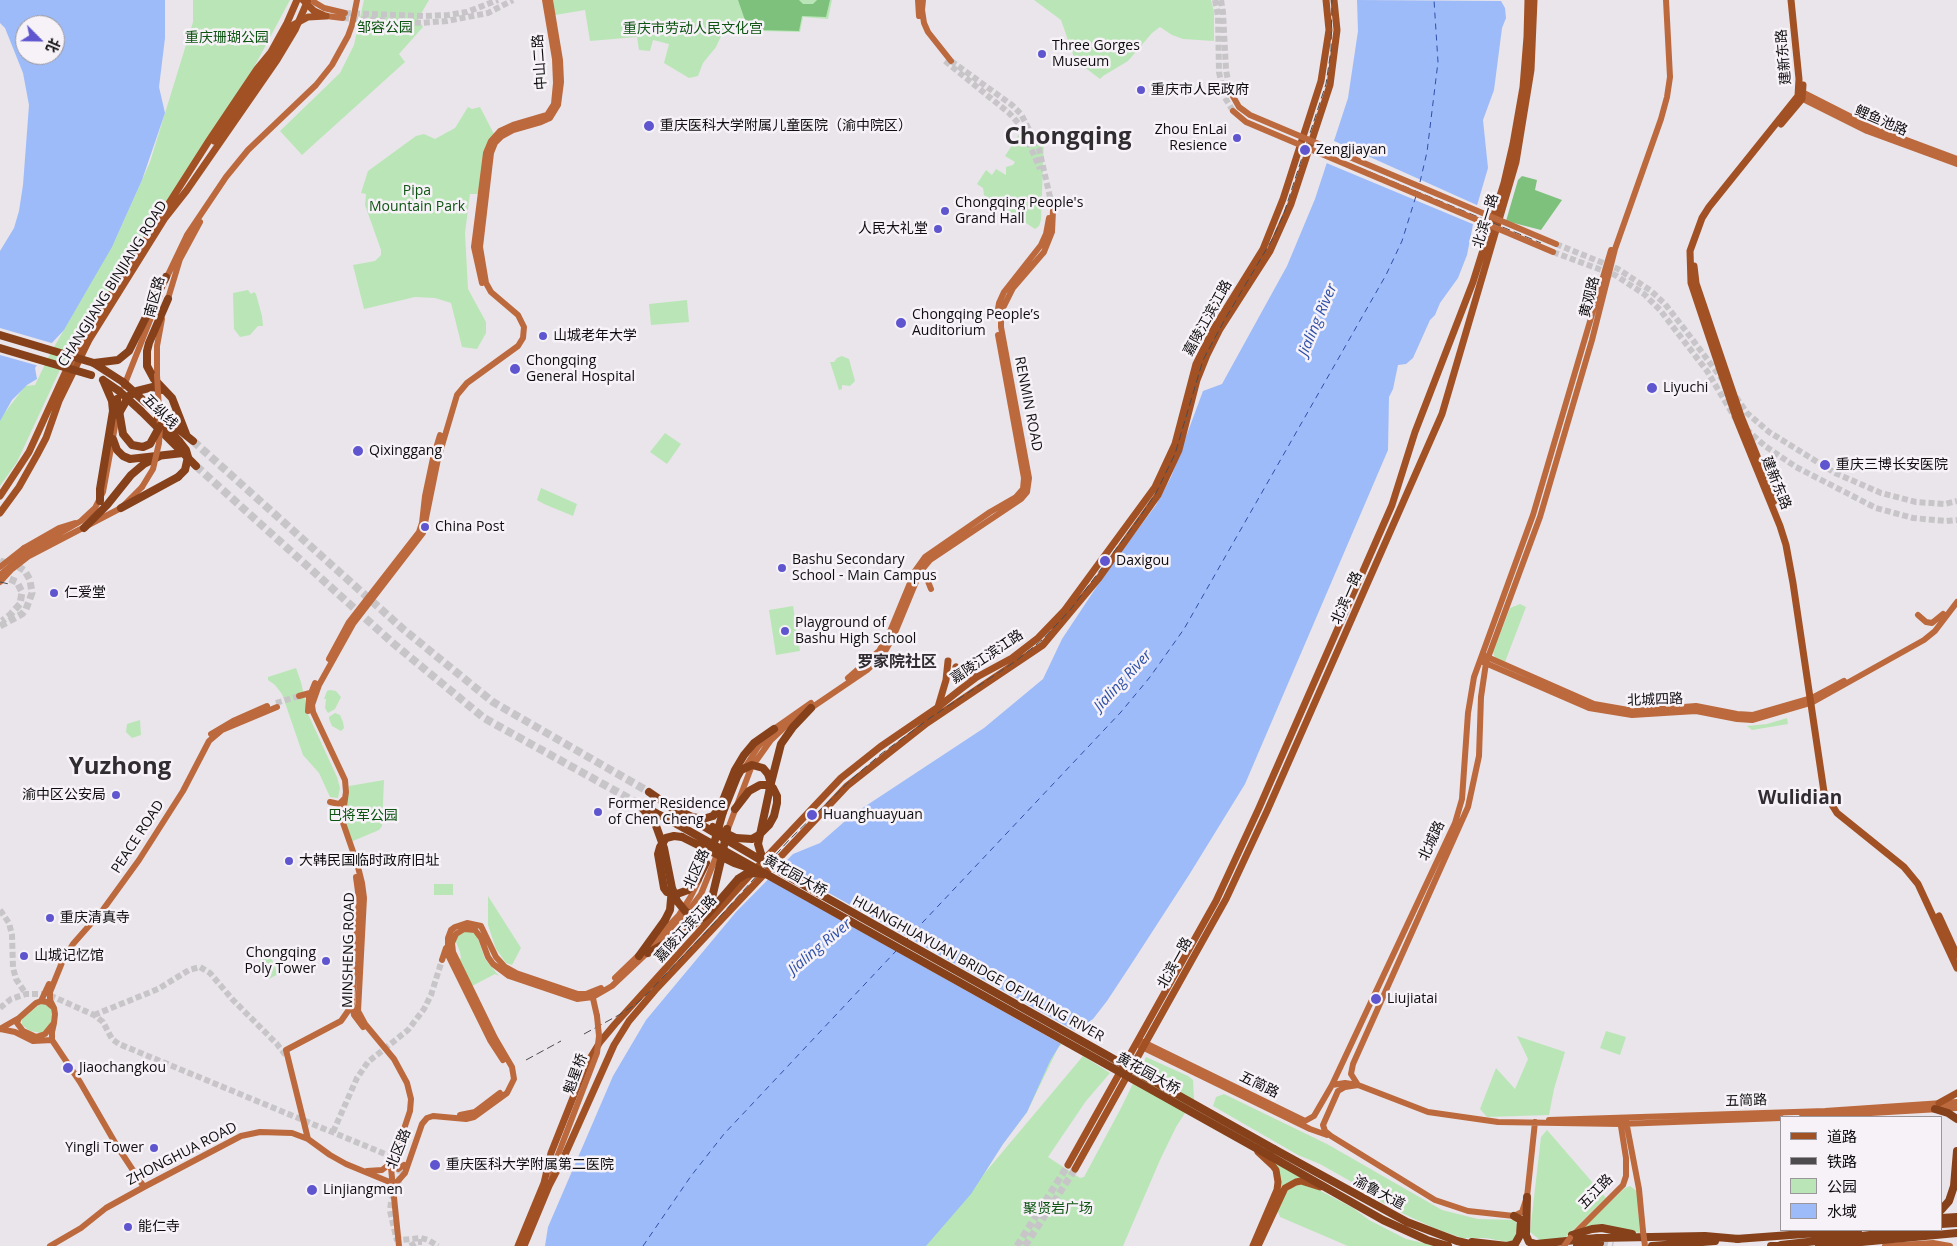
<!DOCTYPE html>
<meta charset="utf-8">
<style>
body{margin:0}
#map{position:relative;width:1957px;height:1246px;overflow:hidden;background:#e9e5ea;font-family:"Open Sans","Noto Sans SC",sans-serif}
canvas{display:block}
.legend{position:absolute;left:1780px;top:1116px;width:162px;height:115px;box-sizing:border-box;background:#f6f2f7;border:1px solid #9a969a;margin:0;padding:6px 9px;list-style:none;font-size:15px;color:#0f0d0f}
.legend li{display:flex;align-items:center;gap:10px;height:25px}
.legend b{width:25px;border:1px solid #9a969a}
.north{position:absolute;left:15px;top:15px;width:50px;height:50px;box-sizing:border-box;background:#f6f2f7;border:1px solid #9a969a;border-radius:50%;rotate:113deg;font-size:14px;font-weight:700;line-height:20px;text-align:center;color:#0f0d0f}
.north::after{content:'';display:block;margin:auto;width:18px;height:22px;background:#5f56cf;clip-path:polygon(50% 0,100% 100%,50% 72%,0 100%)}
</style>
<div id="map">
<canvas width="1957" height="1246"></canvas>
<ul class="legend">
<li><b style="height:6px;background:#a25125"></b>道路</li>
<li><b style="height:6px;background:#4e4b4e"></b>铁路</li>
<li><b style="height:14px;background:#bae6b7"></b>公园</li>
<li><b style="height:14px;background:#9dbbf9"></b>水域</li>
</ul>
<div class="north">北</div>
</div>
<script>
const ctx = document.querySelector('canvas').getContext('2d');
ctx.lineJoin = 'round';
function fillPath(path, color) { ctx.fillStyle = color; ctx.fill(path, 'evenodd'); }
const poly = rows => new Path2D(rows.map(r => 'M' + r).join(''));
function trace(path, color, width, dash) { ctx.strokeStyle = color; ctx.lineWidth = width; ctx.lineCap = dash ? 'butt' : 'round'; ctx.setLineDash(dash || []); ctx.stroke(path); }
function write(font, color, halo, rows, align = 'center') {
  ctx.font = font + ' "Open Sans","Noto Sans SC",sans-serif'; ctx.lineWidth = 5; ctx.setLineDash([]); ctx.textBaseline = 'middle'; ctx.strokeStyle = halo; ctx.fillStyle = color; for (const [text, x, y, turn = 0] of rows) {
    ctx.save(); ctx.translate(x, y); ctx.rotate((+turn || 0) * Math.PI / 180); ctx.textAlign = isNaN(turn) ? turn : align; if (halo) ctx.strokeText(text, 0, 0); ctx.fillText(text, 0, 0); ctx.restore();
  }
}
fillPath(poly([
 [193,0,290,0,252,71,65,359,17,462,0,486,0,419,25,386,35,385,49,356,116,238,150,162,193,22],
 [364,0,429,0,418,19,423,27,399,54,405,62,302,155,280,131,340,73,354,45],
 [553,0,832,0,828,19,803,17,800,32,760,31,746,25,723,32,716,47,703,63,698,76,689,78,664,63,669,44,653,40,650,51,639,50,637,37,590,41,585,10,555,15],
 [1034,0,1211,0,1214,12,1214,41,1183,39,1172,35,1160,27,1152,33,1128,61,1103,76,1100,79,1075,60,1061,20],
 [468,107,472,109,480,107,494,134,479,194,470,194,465,233,468,289,486,322,486,333,477,349,462,347,451,303,435,298,415,297,364,309,353,265,375,261,381,255,381,250,365,205,366,194,361,193,368,171,416,136,424,134,435,139,455,128],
 [1020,133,1032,141,1037,135,1044,139,1041,220,1039,226,1035,229,984,195,983,188,977,184,986,170,992,175,996,169,1006,175,1006,167,1013,165,1015,162,1005,156],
 [248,290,251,294,254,292,256,294,262,316,263,326,258,326,250,335,240,337,234,329,233,293],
 [687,300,689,322,651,325,649,304],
 [842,356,849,359,855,381,850,386,842,385,842,389,839,390,830,362,834,362,837,358],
 [665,433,681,444,667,464,650,452],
 [541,488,577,504,573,516,544,504,537,500],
 [1520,604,1526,607,1505,662,1495,658,1493,652,1510,608],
 [793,606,800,651,776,655,769,610],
 [296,668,301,682,308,714,337,777,340,788,338,798,330,797,319,773,303,755,282,694,275,685,268,680,268,677],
 [330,690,336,691,341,697,335,709,328,713,325,708,326,699,324,699,327,691],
 [335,713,340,715,343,722,344,728,341,731,332,726,329,719,329,717],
 [1787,718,1788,724,1752,730,1747,726,1767,724],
 [140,720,141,735,132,738,126,732,127,724],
 [384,780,382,826,379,830,353,841,350,840,344,821,349,786],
 [434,884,453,884,453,895,434,895],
 [488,896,521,948,512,965,506,963,496,949,488,925],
 [471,931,477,936,485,959,499,976,495,974,472,986,459,960,461,958,460,952,456,942,457,937,463,932],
 [270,955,278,974,269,979,260,960],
 [43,1003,48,1005,52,1011,53,1021,49,1028,42,1033,30,1031,22,1025,22,1019,39,1005],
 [1080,1008,1093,1019,1074,1031,1058,1048,1027,1112,1003,1144,984,1174,1083,1056,1110,1073,1086,1101,1048,1157,1080,1178,1084,1177,1121,1108,1146,1057,1188,1076,1193,1080,1194,1099,1176,1127,1160,1160,1123,1246,682,1246],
 [1606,1031,1626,1037,1620,1055,1600,1048],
 [1517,1036,1565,1052,1554,1089,1549,1115,1487,1117,1480,1109,1496,1068,1515,1089,1528,1059],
 [1224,1094,1327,1144,1442,1210,1478,1219,1515,1220,1518,1227,1515,1239,1512,1241,1507,1242,1486,1238,1462,1238,1434,1228,1404,1214,1369,1195,1359,1186,1320,1164,1298,1155,1213,1106,1216,1097],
 [1547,1130,1606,1198,1566,1237,1541,1241,1530,1232,1541,1137],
 [1275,1163,1276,1163,1303,1178,1280,1189],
 [1298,1183,1315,1188,1353,1208,1369,1220,1406,1239,1435,1246,1348,1246,1280,1217,1277,1209,1289,1188],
 [1630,1186,1637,1191,1640,1233,1602,1226,1586,1228,1585,1226,1625,1188]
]), '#bae6b7');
fillPath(poly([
 [738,0,799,0,803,4,813,4,817,0,830,0,826,17,802,16,799,31,760,30,746,23],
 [1522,176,1537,180,1535,190,1562,200,1541,230,1506,221,1518,180]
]), '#7ec17c');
fillPath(poly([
 [0,0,165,0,165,38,159,87,165,113,142,180,112,247,87,290,64,330,50,345,35,368,37,379,27,385,12,400,0,421,0,251,14,228,19,211,23,185,29,105,23,73,5,28,0,23],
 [25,25,55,25,55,55,25,55],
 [1357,0,1501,1,1505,8,1506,18,1502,28,1494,90,1483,120,1488,168,1476,209,1467,255,1458,278,1440,303,1435,315,1430,320,1413,358,1406,364,1398,365,1393,389,1389,397,1388,450,1245,784,1189,875,1132,963,1107,1001,1093,1019,1074,1031,1061,1043,1050,1061,1027,1112,1003,1144,971,1194,926,1246,545,1246,548,1227,613,1076,646,1020,736,912,793,854,820,843,852,815,984,728,1043,679,1062,639,1109,568,1156,505,1171,477,1203,391,1222,384,1287,266,1315,199,1348,98,1358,31]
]), '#9dbbf9');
fillPath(poly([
 [1332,140,1479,206,1475,225,1324,162],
 [0,328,55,344,39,366,0,355],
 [779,865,1077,1032,1063,1045,766,878]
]), '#e9e5ea');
trace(poly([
 [1420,182,1427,152,1438,62,1434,0],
 [907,939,1121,712,1150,677,1184,629,1386,275,1402,241,1416,196],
 [643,1246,691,1176,724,1134,896,951]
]), '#2e50a9', 1, [6, 5]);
trace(poly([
 [1215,0,1218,16,1219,72,1224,96,1233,111],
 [1221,0,1223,12,1226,70,1230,91],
 [345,13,423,16,448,15,467,12,498,0],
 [343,18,421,23,447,21,488,13,513,0],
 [945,61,1009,113,1020,125,1027,139,1040,169],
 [951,61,1012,105,1021,114,1039,149,1053,210],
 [1556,244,1618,269,1650,290,1665,304,1686,331,1722,379],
 [1553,252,1615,275,1644,294,1660,310,1707,371,1735,418],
 [1736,397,1747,413,1769,432,1835,473,1881,493,1916,502,1945,504,1957,501],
 [1746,429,1765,446,1796,467,1876,508,1913,518,1946,521,1957,520],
 [276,703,299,696],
 [0,910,9,923,12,935,13,968,16,979,26,994],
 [0,1008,11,999,26,994,47,994,94,1015,103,1022,112,1039,119,1044,390,1156,398,1165,400,1173,399,1181,391,1202,390,1211,397,1241],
 [94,1015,158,989,189,970,200,967,210,973,233,1000,277,1044,287,1057],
 [333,1132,357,1078,368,1062,408,1030,424,1009,431,995,442,960],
 [395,1237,402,1240,421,1238,428,1240,438,1246],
 [410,1246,417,1242,422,1242]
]), '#c8c5c9', 6, [6, 3]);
trace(poly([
 [0,575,17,582,22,592,20,604,10,615,2,621],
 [0,626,22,614,26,609,32,593,30,580,25,571,19,567,0,561],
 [1017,1246,1068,1165],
 [1025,1246,1075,1169]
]), '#c8c5c9', 7, [7, 3.5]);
trace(poly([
 [193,441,403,629,493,702,649,792],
 [196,466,394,644,484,718,639,804],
 [1600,1243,1613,1246]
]), '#c8c5c9', 8, [8, 4]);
trace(poly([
 [918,0,919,16],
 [923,0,922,10,924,23,928,32,951,61],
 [314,2,324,8,345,13],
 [326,16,343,18],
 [1800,91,1869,126,1957,159],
 [1799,97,1867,131,1957,164],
 [165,281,187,235,226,177,248,150,316,85,332,65,348,36,352,25,357,0],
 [482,283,474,247,486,153,491,141,500,131,513,125,547,115,554,104,556,83,555,59,545,0],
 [167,302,180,259,200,222],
 [997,315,999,303,1004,292,1041,245,1046,234,1049,218],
 [157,375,157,346,162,319],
 [124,386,160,295],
 [24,548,59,528,75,523],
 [918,573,922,572,925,574,931,589],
 [0,575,27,552,81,521,95,508,103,492,118,410],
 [0,582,11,570,29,556,121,508,142,487],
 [1918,615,1926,622,1932,623,1943,614],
 [1485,656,1594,704,1634,711,1696,706,1737,714,1753,715,1812,698,1844,681],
 [329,659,349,622,419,532,422,523,425,496,433,458,440,435],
 [1483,662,1589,708,1632,715,1696,711,1737,719,1752,720,1813,702,1924,640,1935,631,1957,602],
 [848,678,879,651,889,634,915,571,925,557,990,512,1016,497,1023,489,1024,478,998,335],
 [299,696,310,693,313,695],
 [308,711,309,698,315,683],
 [211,734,233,721,267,706],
 [744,769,758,747,774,729,811,703],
 [330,802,339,804,345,798],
 [726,834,751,768,771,740,789,723,867,670,883,655,894,635,920,572,930,560,1021,499,1027,492,1029,478,1001,327,1001,312,1013,288,1044,252,1052,232,1053,210],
 [650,945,679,915,690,898,699,880],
 [442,960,446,948],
 [615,978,642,952],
 [592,994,597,1016],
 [41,1001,49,984],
 [41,1001,47,1002,54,1008,55,1014,54,1023,45,1034,36,1037,23,1031,17,1023,19,1018,36,1003,41,1001],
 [352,1004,354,1015,363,1027],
 [54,1008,50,1000,50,992,63,960,73,944,102,911,139,860,183,791,209,741,222,730,277,707],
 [54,1023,52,1032,52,1040,80,1082,117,1146,144,1187],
 [0,1029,15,1032,33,1041,52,1040],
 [0,1029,19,1018],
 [1141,1041,1305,1121,1314,1116,1332,1085,1455,823,1462,799,1468,713,1474,677,1533,515,1611,250],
 [1140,1046,1310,1129,1327,1135],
 [503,1060,490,1040,448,955,448,938,451,930,455,927,467,923,481,926,496,957,505,967,516,973,578,994,586,994,601,988],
 [1332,1085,1345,1083,1358,1085,1428,1112,1498,1122,1620,1124,1781,1118],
 [460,1115,475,1112,500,1093],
 [1802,1117,1957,1108],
 [1549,1120,1825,1111,1957,1102],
 [1626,1121,1639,1189,1643,1231],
 [1535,1122,1527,1197,1522,1212,1514,1216,1468,1211,1435,1200,1331,1136,1325,1131,1323,1125,1338,1091,1345,1087,1358,1085,1351,1074,1353,1064,1468,807,1479,756,1481,697,1486,663,1540,517,1592,340,1615,249,1661,119,1667,97,1670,77,1666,0],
 [308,1139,286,1050,341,1021,348,1011,352,1004,359,899,356,877],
 [391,1163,398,1169,404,1165],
 [367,1171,382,1170,391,1163],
 [552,1177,556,1160],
 [1573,1235,1623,1185,1626,1176,1626,1158,1620,1120],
 [50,1246,81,1228,106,1208,144,1187,241,1136,260,1132,292,1133,308,1139,330,1155,346,1164,392,1183,397,1182,405,1173,422,1124,427,1118,433,1116,466,1119,474,1117,507,1093,514,1079,512,1067,495,1038,453,952,452,943,456,934,464,929,475,930,481,938,488,957,493,964,509,976,577,999,593,997,612,986,681,921,701,894,718,852],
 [399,1246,391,1168,410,1111,411,1099,407,1083,394,1059,365,1024,358,1011,364,898,362,883,357,863,342,820,346,792,345,780,313,712,312,705,319,685,353,624,423,533,438,459,457,395,467,383,518,346,523,338,524,327,518,315,491,292,486,283,480,247,491,153,495,143,502,136,513,130,541,122,550,118,558,105,561,82,560,60,550,0],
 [1885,1246,1933,1243,1950,1246]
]), '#bc693e', 6);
trace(poly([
 [1791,0,1799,79,1798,96,1709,207,1702,218,1690,251,1691,283,1736,418,1780,526,1786,545,1793,583,1824,792,1837,813,1904,867,1918,884,1957,968],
 [1781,124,1802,99,1803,85],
 [1694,266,1696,283,1741,416,1775,501],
 [0,496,29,452,72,358,83,338,210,139,257,69,271,52,287,23,297,0],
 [0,513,19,487,37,455,46,438,59,401,89,340,165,218,187,190,277,60,295,30,308,0],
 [956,667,963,675,977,677],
 [938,707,946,680,948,661],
 [1939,916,1957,955],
 [1939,1103,1957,1093],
 [1068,1165,1216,901,1259,808,1392,505,1415,432,1473,282,1504,183,1513,144,1523,87,1527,37,1528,0],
 [1075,1169,1226,899,1267,811,1442,414,1516,162,1531,70,1534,0],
 [518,1246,544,1183,551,1153,586,1065,600,1042,615,1024,772,851,841,778,880,747,937,708,961,689,977,677,1012,658,1038,638,1064,611,1155,487,1175,444,1196,364,1214,328,1263,249,1283,199,1321,81,1329,30,1326,0],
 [524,1246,549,1186,563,1159,614,1045,629,1021,657,988,847,786,927,723,1043,645,1099,578,1158,495,1179,450,1197,380,1207,355,1220,329,1270,251,1291,204,1330,85,1337,30,1334,0],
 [1253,1246,1277,1190,1278,1182,1276,1170,1273,1166,1258,1152],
 [1258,1246,1285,1188,1296,1182,1301,1181,1320,1187]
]), '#a25125', 7);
trace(poly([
 [168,299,149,343,147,351,147,366,154,379,172,398,186,434],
 [94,363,118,360,129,351,166,277],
 [95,364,123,382],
 [103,380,119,391],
 [145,402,193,441],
 [141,411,196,466],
 [118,415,129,396,137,391,153,387,162,390],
 [158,418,179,441],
 [113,439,117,450,123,456,130,459,183,453],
 [100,501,100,489,113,411,112,401,103,380],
 [121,508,178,477],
 [84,528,107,505,131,475,144,464,160,456],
 [771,783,781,744,793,727,811,708],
 [649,792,672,808,692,817,703,819,713,816,720,808,735,770,744,755,754,743,774,729],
 [639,804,673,822],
 [642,808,655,823],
 [735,809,749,791,760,785,766,785,773,788,777,796,777,803,774,816,769,825,759,835,752,839,736,838],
 [682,837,674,836,666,838,660,847,658,854,664,888,667,892,677,894,688,890,698,879,706,863],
 [715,840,723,812],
 [722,856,727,829],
 [648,953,666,943],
 [639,956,665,920],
 [1935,1109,1948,1113,1957,1119],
 [1274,1149,1407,1222,1457,1241,1478,1246],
 [1270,1156,1383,1220,1427,1240,1448,1246],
 [1527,1197,1526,1235,1529,1242,1536,1244,1597,1238,1705,1236,1739,1239],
 [1941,1210,1949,1201,1954,1186,1957,1151],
 [1941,1218,1957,1217],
 [1941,1224,1957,1223],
 [1572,1235,1592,1229,1602,1228,1632,1234],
 [1736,1239,1858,1230],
 [1472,1242,1507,1246],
 [1781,1245,1870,1235,1938,1230],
 [1507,1246,1515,1244,1520,1235,1521,1220,1514,1216],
 [1577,1246,1600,1243],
 [1652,1246,1715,1241],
 [1771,1246,1786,1246],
 [1819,1246,1957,1233]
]), '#86411b', 8);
trace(poly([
 [1258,128,1283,136,1541,243],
 [0,582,9,584],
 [584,1034,617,1016,635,1005,646,995,706,932,789,840,854,777,881,754,930,718,1016,661,1042,640,1071,609,1137,521,1156,493,1175,454,1203,360,1224,321,1273,238,1284,213,1326,84,1331,50,1332,0],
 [526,1060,561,1041]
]), '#4e4b4e', 1, [8, 4]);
trace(poly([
 [1230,91,1239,107,1250,115,1556,244],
 [1233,111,1246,122,1553,252],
 [142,487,153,469,159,443,160,426,157,375],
 [0,567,24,548],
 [556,1160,597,1053,599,1036,597,1016],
 [1643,1231,1645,1246],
 [1564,1246,1570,1238]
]), '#bc693e', 6);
trace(poly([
 [303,0,314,11,325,16],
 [214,141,293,25,308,17,326,16]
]), '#a25125', 7);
trace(poly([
 [0,335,94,363],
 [0,348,91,375],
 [123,382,145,402],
 [119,391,141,411],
 [117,399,123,434,132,445,143,447,150,444,160,426],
 [178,477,185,470,188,457,186,450,179,441],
 [723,812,737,777,741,770,752,765,763,768,768,774,771,783,758,844,761,854,767,861],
 [681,813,793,879,1274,1149],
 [673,822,1270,1156],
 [655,823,664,848,672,888,670,910,665,920],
 [713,827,736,838],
 [682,837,734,863,749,868],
 [672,888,677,901,686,912,691,914,701,913,707,909,711,902,721,860],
 [666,943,707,915,738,879,746,874,756,873,763,874]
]), '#86411b', 8);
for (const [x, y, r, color] of [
 [1042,54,5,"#5f56cf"],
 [1141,90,5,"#5f56cf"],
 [649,126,6,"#5f56cf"],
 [1237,138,5,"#5f56cf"],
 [1305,150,6,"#5f56cf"],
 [945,211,5,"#5f56cf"],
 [938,229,5,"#5f56cf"],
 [901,323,6,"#5f56cf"],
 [543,336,5,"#5f56cf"],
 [515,369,6,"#5f56cf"],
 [1652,388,6,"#5f56cf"],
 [358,451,6,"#5f56cf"],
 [1825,465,6,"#5f56cf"],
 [425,527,5,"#5f56cf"],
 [1105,561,6,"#5f56cf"],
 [782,568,5,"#5f56cf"],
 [54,593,5,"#5f56cf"],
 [785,631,5,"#5f56cf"],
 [116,795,5,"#5f56cf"],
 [598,812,5,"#5f56cf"],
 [812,815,6,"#5f56cf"],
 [289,861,5,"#5f56cf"],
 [50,918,5,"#5f56cf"],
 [24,956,5,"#5f56cf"],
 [326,961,5,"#5f56cf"],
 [1376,999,6,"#5f56cf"],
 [68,1068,6,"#5f56cf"],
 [154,1148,5,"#5f56cf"],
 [435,1165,6,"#5f56cf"],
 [312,1190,6,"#5f56cf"],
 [128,1227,5,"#5f56cf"]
]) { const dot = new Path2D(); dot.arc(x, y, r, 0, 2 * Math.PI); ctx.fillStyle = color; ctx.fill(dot); trace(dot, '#f6f2f7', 2); }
write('14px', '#0d5412', '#f6f2f7', [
 ["邹容公园",385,28],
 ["重庆市劳动人民文化宫",693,29],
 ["重庆珊瑚公园",227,38],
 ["Pipa",417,191],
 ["Mountain Park",417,207],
 ["巴将军公园",363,816],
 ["聚贤岩广场",1058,1209]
]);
write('14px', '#0f0d0f', '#f6f2f7', [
 ["Three Gorges",1052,46],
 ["Museum",1052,62],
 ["重庆市人民政府",1151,90],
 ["重庆医科大学附属儿童医院（渝中院区）",660,126],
 ["Zhou EnLai",1227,130,"right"],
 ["Resience",1227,146,"right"],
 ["Zengjiayan",1316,150],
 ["Chongqing People's",955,203],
 ["Grand Hall",955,219],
 ["人民大礼堂",928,229,"right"],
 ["Chongqing People’s",912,315],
 ["Auditorium",912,331],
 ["山城老年大学",553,336],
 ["Chongqing",526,361],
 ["General Hospital",526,377],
 ["Liyuchi",1663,388],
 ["Qixinggang",369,451],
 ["重庆三博长安医院",1836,465],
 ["China Post",435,527],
 ["Bashu Secondary",792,560],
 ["School - Main Campus",792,576],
 ["Daxigou",1116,561],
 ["仁爱堂",64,593],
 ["Playground of",795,623],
 ["Bashu High School",795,639],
 ["渝中区公安局",106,795,"right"],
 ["Former Residence",608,804],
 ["of Chen Cheng",608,820],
 ["Huanghuayuan",823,815],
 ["大韩民国临时政府旧址",299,861],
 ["重庆清真寺",60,918],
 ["Chongqing",316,953,"right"],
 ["Poly Tower",316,969,"right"],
 ["山城记忆馆",34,956],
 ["Liujiatai",1387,999],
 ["Jiaochangkou",79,1068],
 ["Yingli Tower",144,1148,"right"],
 ["重庆医科大学附属第二医院",446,1165],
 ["Linjiangmen",323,1190],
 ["能仁寺",138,1227]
], 'left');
write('14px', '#0f0d0f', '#f6f2f7', [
 ["建新东路",1784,57,-95],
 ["中山二路",540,62,-94],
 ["鲤鱼池路",1881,121,23],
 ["北滨一路",1486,221,-73],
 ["CHANGJIANG BINJIANG ROAD",113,284,-58],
 ["南区路",155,297,-75],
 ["黄观路",1590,297,-76],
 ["嘉陵江滨江路",1208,318,-61],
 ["RENMIN ROAD",1028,404,79],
 ["五纵线",160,412,45],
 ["建新东路",1776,483,68],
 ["北滨一路",1347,598,-66],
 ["嘉陵江滨江路",987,657,-34],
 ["北城四路",1655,700,-2],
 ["PEACE ROAD",138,837,-57],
 ["北城路",1432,841,-65],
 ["北区路",697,869,-66],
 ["黄花园大桥",795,876,29],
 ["嘉陵江滨江路",686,929,-48],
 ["MINSHENG ROAD",349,950,-89],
 ["北滨一路",1175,963,-61],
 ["HUANGHUAYUAN BRIDGE OF JIALING RIVER",978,969,29],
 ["魁星桥",576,1074,-70],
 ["黄花园大桥",1148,1074,29],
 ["五简路",1259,1085,26],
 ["五简路",1746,1101,-2],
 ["北区路",399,1149,-68],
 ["ZHONGHUA ROAD",182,1154,-27],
 ["五江路",1596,1192,-46],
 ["渝鲁大道",1379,1193,28]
]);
write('italic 15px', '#2e50a9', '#f6f2f7', [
 ["Jialing River",1318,320,-67],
 ["Jialing River",1123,681,-47],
 ["Jialing River",820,947,-40]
]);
write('bold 16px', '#302d31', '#f6f2f7', [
 ["罗家院社区",897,662]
]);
write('bold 19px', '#302d31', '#f6f2f7', [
 ["Wulidian",1800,799]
]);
write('bold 24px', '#302d31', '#f6f2f7', [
 ["Chongqing",1068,137],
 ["Yuzhong",120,767]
]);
</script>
